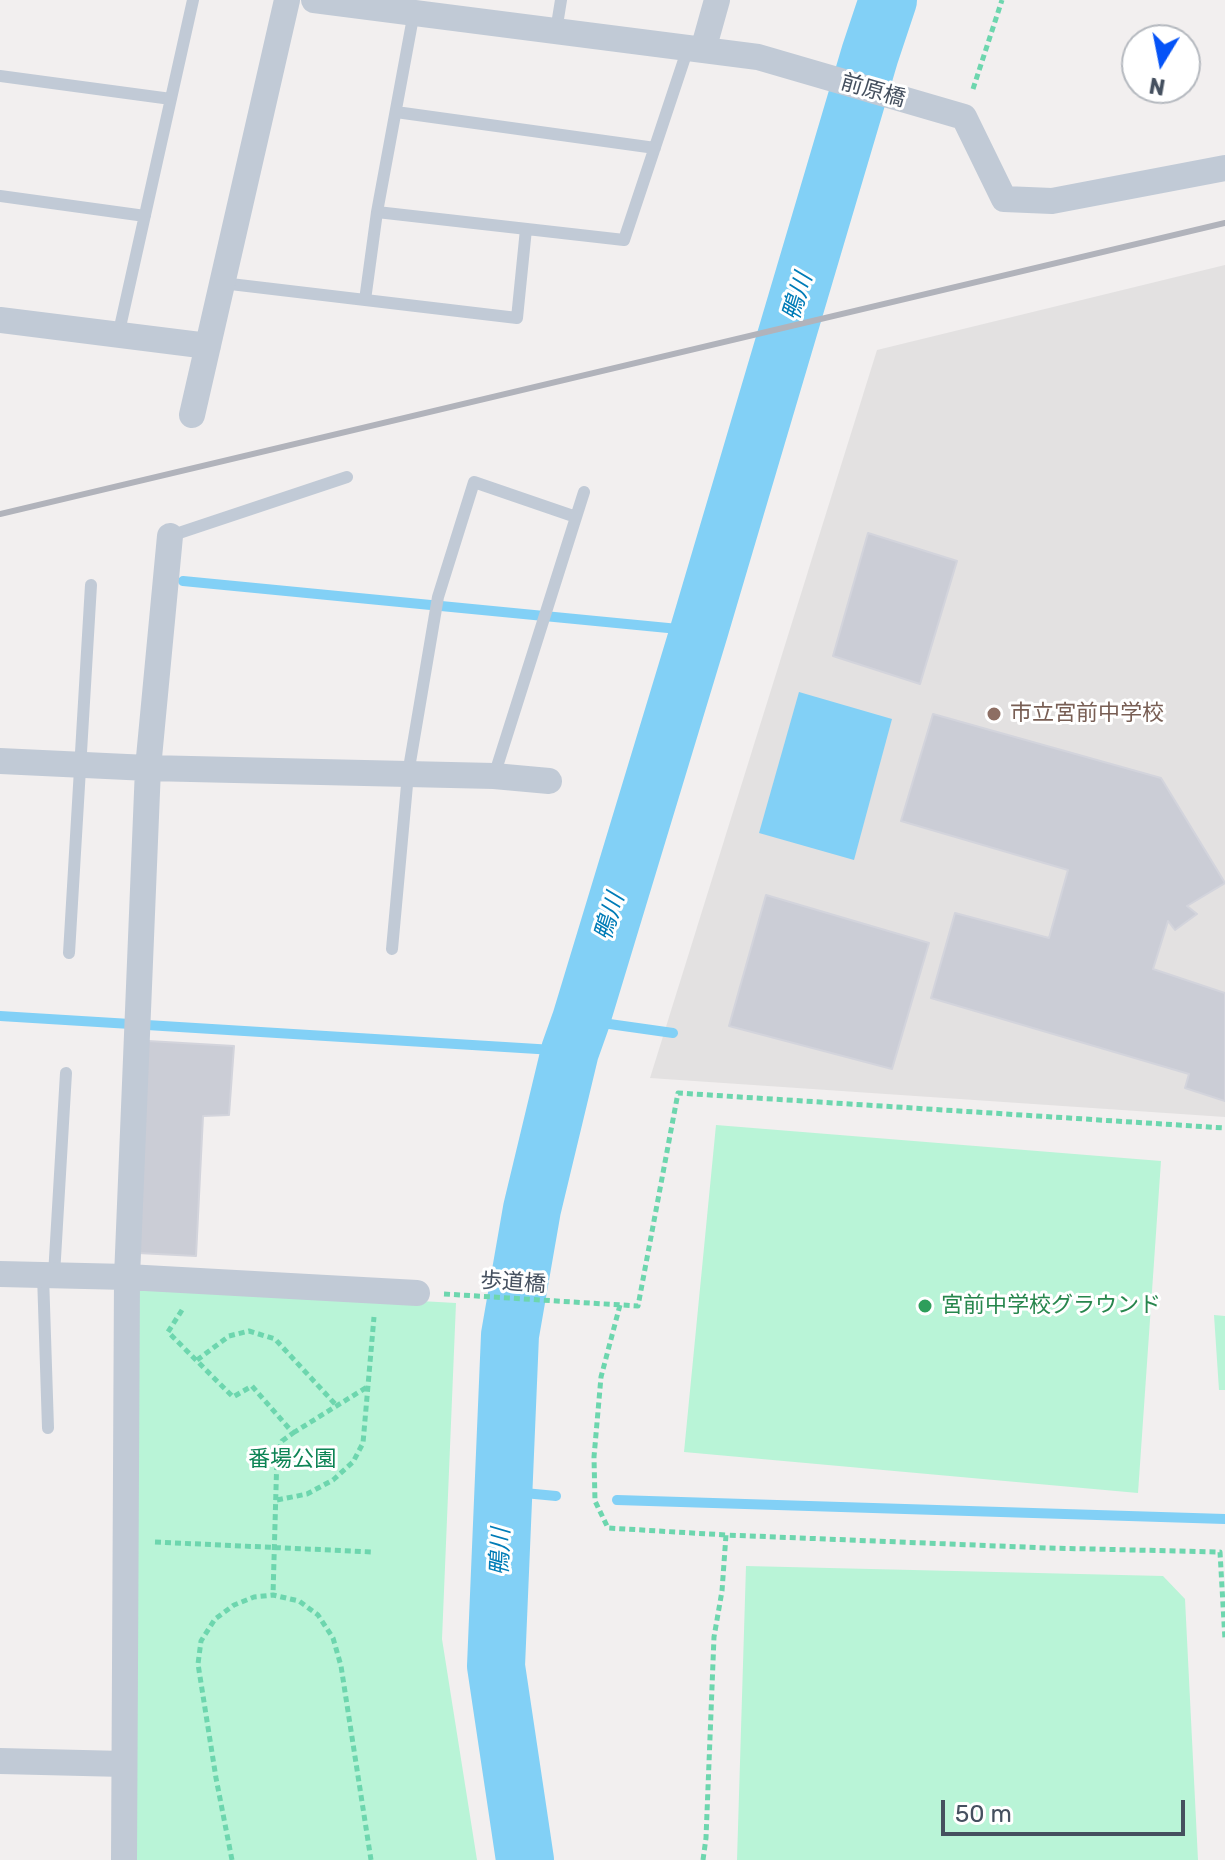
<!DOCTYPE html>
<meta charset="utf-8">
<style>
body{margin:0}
#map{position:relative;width:1225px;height:1860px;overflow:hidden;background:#f2efef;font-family:Rubik,sans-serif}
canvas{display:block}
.north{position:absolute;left:1121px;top:24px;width:80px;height:80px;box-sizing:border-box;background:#fff;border:2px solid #b5b9bf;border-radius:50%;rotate:190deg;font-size:22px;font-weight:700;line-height:32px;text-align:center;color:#45505f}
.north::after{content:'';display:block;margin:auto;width:28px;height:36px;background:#0553f7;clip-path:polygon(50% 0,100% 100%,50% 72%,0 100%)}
.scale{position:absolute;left:941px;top:1800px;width:244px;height:36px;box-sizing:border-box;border:4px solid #45505f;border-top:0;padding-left:10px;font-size:24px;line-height:28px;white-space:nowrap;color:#45505f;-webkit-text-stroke:6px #fff;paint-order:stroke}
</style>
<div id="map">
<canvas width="1225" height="1860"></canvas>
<div class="north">N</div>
<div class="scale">50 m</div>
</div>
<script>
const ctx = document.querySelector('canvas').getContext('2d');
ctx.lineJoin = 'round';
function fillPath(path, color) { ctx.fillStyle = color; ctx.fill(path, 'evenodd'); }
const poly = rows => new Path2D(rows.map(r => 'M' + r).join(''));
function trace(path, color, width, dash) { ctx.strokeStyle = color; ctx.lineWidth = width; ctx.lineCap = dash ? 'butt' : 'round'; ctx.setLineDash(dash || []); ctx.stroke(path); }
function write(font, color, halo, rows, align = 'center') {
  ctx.font = font + ' Rubik,"Noto Sans JP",sans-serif'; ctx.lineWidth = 6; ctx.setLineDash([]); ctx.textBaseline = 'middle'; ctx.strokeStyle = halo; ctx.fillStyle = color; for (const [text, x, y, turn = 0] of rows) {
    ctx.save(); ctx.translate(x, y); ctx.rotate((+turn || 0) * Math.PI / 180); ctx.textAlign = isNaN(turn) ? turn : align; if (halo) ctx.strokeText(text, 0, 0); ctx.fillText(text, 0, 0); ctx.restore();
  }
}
fillPath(poly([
 [1225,265,1225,1117,650,1078,877,350]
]), '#e3e1e1');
fillPath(poly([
 [716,1125,1161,1161,1138,1493,684,1452],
 [133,1285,456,1303,442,1639,477,1860,136,1860],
 [1214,1315,1225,1316,1225,1390,1219,1390],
 [746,1566,1163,1576,1185,1599,1198,1860,737,1860]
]), '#b9f4d7');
fillPath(poly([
 [799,692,892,719,854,860,759,833]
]), '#82d0f6');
trace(poly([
 [183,581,699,631],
 [0,1016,570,1051],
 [581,1020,673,1033],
 [503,1491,556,1496],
 [617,1500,1225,1519]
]), '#82d0f6', 10);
trace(poly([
 [525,1860,496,1666,510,1335,532,1209,570,1051,581,1020,699,631,870,54,888,0]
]), '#82d0f6', 58);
const building = poly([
 [868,533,957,561,920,684,833,656,868,533],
 [933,714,1161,778,1225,883,1187,906,1197,914,1175,930,1168,921,1153,969,1225,993,1225,1101,1185,1088,1189,1074,931,998,955,913,1049,938,1068,870,901,821,933,714],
 [766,895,929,943,892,1069,729,1026,766,895],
 [148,1041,234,1046,229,1115,203,1116,196,1256,138,1253,148,1041]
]);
fillPath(building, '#cbcdd6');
trace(building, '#d3d4dc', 2);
trace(poly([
 [973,89,1002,0],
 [444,1294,638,1306,678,1093,1225,1128],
 [620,1305,601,1377,594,1457,595,1501,608,1528,726,1535],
 [182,1310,168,1332,233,1397,252,1386,293,1433,282,1441,277,1454,273,1595],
 [197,1360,229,1336,249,1331,275,1339,336,1405],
 [293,1433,367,1387],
 [277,1500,307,1494,333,1480,353,1462,363,1443,374,1317],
 [155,1542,373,1552],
 [232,1860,216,1778,198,1664,201,1641,215,1619,234,1605,254,1597,273,1595,299,1601,318,1615,333,1638,341,1666,371,1860],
 [703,1860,706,1838,714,1637,722,1591,726,1535,1048,1548,1220,1552,1225,1640]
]), '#6dd6ae', 5, [6, 4]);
trace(poly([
 [414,12,377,212,624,240,688,48],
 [556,31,561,0],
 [0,76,171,99],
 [396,112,655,148],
 [0,196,145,216],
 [222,283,517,318,526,229],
 [365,300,377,212],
 [118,336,193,0],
 [170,536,347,477],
 [494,776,584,492],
 [392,949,408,774,438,597,474,482,576,517],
 [69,953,91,585],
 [43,1275,48,1428],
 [54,1275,66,1073]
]), '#c1cad6', 12);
trace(poly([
 [314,0,758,57,964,117,1004,199,1052,201,1225,168],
 [703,50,717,0],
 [0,320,208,346],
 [192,415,287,0],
 [0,761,148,768,494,776,549,781],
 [0,1274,127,1277,417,1293],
 [0,1761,124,1764],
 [124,1860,127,1277,148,768,170,536]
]), '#c1cad6', 26);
trace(poly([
 [0,514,1225,223]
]), '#b1b3bb', 6);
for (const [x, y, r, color] of [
 [994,714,8,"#8d6e63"],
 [925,1306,8,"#2e9e5b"]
]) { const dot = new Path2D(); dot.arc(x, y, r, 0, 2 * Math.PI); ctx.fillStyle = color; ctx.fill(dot); trace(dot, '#fff', 3); }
write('22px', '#45505f', '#fff', [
 ["前原橋",873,91,16],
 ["歩道橋",513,1283,4]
]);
write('22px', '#785e54', '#fff', [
 ["市立宮前中学校",1010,714]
], 'left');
write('22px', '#27864d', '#fff', [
 ["宮前中学校グラウンド",941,1306]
], 'left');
write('22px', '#0d8455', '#fff', [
 ["番場公園",292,1460]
]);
write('italic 24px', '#007cb7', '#fff', [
 ["鴨川",798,297,-73],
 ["鴨川",610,917,-73],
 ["鴨川",501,1552,-88]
]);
</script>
